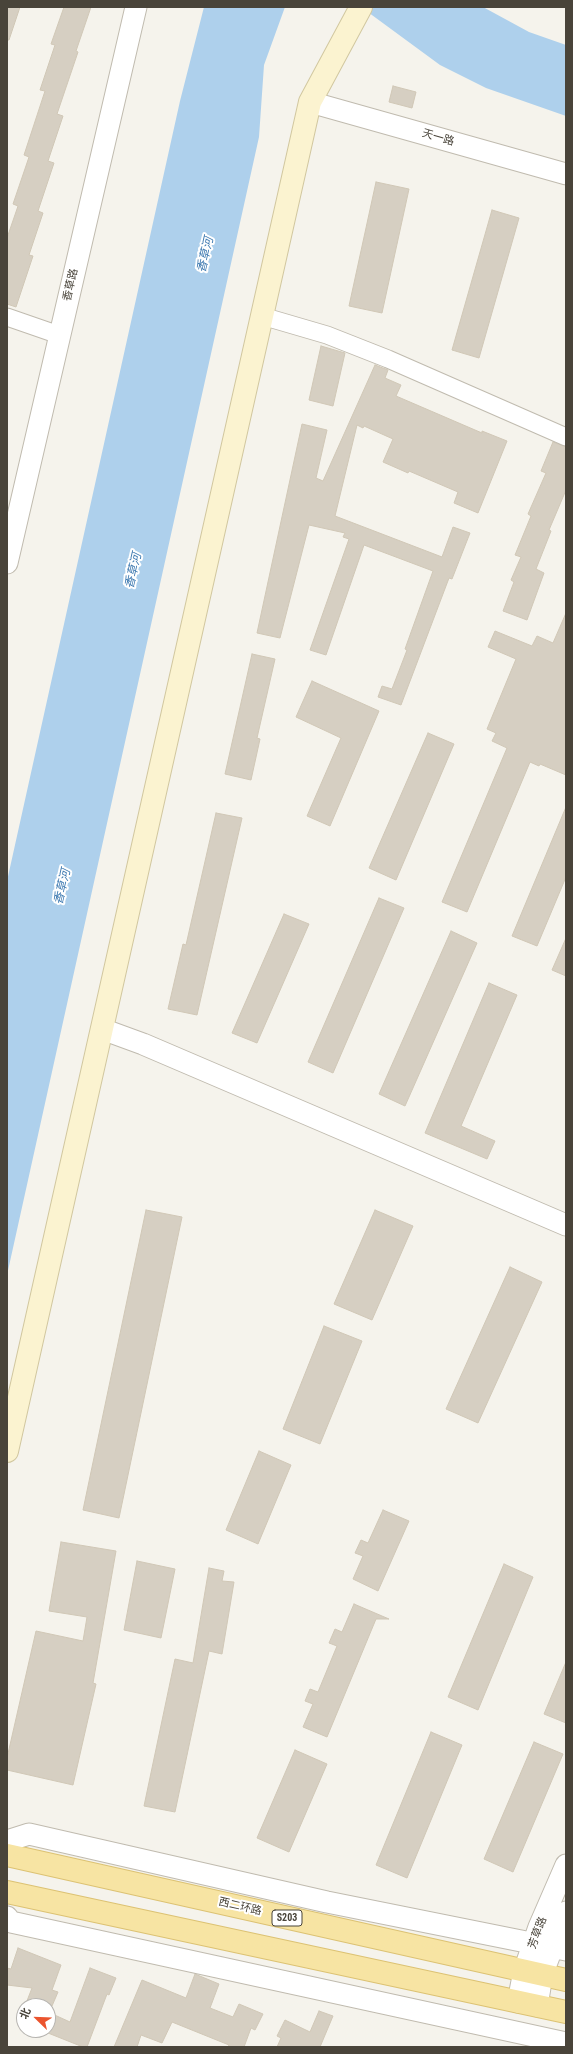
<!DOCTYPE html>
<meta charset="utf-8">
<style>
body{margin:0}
#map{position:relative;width:573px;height:2054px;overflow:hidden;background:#f5f3ec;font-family:"Roboto Condensed","Noto Sans SC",sans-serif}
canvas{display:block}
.frame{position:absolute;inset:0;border:8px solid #49443a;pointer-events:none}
.north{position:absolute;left:16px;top:1998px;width:40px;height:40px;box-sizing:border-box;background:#fff;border:1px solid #b6b4b0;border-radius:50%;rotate:293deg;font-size:11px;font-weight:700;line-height:16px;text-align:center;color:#49443a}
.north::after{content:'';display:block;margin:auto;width:14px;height:18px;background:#eb542e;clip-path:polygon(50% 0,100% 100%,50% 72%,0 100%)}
</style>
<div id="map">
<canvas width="573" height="2054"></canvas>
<div class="frame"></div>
<div class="north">北</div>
</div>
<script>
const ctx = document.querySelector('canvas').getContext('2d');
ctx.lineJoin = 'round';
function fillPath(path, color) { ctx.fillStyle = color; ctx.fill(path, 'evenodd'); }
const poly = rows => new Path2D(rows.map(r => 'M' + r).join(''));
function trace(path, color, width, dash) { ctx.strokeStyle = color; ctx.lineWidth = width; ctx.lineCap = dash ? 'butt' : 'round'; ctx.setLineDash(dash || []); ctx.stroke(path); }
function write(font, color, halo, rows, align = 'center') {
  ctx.font = font + ' "Roboto Condensed","Noto Sans SC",sans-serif'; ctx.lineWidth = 4; ctx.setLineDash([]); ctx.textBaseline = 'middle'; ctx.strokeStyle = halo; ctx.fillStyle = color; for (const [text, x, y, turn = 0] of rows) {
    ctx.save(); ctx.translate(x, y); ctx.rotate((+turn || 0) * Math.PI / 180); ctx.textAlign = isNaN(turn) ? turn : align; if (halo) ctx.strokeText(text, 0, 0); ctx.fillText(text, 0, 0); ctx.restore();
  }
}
fillPath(poly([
 [204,7,285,7,264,65,259,137,7,1275,7,881,180,101],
 [361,7,483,7,529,32,566,45,566,116,486,88,440,65]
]), '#aed0ec');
const building = poly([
 [7,7,20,7,9,40,7,40,7,7],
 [64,7,91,7,76,51,78,52,57,114,63,116,48,161,54,163,38,211,43,213,29,255,33,256,16,307,7,304,7,238,18,206,13,204,29,157,24,155,45,91,40,90,55,45,51,44,64,7],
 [393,86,416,92,412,108,389,102,393,86],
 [376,182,409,189,382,313,349,306,376,182],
 [492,210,519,218,479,358,452,350,492,210],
 [321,346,345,353,333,406,309,400,321,346],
 [375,365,388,370,385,378,401,385,396,396,482,433,482,431,507,441,478,513,454,503,458,492,409,471,408,473,383,462,393,439,364,426,363,428,357,425,335,516,442,557,453,527,470,533,452,579,449,578,401,705,378,697,382,686,392,689,407,650,405,649,433,571,364,545,326,655,310,650,349,539,343,537,345,533,309,525,280,638,257,633,302,424,327,430,316,478,323,481,375,365],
 [553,442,566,447,566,490,549,530,551,531,536,569,544,573,527,620,503,611,514,582,511,580,521,557,515,555,531,516,528,514,546,473,541,471,553,442],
 [566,613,566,775,540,764,539,766,530,762,467,912,442,902,507,748,492,741,496,733,487,729,516,659,488,647,495,631,532,646,537,636,553,643,566,613],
 [252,654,275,659,257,738,260,739,251,780,225,774,252,654],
 [312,681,379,711,330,826,307,816,341,738,296,717,312,681],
 [428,733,454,744,396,880,369,868,428,733],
 [566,807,566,877,537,946,512,936,566,807],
 [216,813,242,818,197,1015,168,1009,183,944,186,945,216,813],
 [379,898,404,908,333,1073,308,1062,379,898],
 [284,914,309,924,257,1043,232,1033,284,914],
 [451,931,477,943,405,1106,379,1094,451,931],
 [566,938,566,976,552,970,566,938],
 [489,983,517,995,461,1126,495,1141,487,1159,425,1133,489,983],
 [146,1210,182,1217,119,1518,83,1510,146,1210],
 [375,1210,413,1226,372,1320,334,1304,375,1210],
 [510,1267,542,1282,478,1423,446,1409,510,1267],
 [324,1326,362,1341,320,1444,283,1429,324,1326],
 [259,1451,291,1465,258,1544,226,1530,259,1451],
 [383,1510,409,1521,378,1591,353,1579,363,1556,355,1553,361,1540,368,1543,383,1510],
 [61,1542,116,1551,93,1683,96,1684,73,1785,7,1770,7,1758,36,1631,83,1641,87,1617,49,1611,61,1542],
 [137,1561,175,1569,161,1638,124,1630,137,1561],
 [504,1564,533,1577,478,1710,448,1697,504,1564],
 [209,1568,224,1571,222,1581,234,1582,222,1654,209,1651,175,1812,144,1806,175,1659,193,1663,209,1568],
 [354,1604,389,1619,376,1619,327,1737,303,1727,313,1704,305,1701,310,1689,318,1692,337,1646,329,1643,335,1629,342,1632,354,1604],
 [566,1662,566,1723,544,1714,566,1662],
 [431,1732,462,1745,407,1878,376,1865,431,1732],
 [534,1742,563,1754,513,1872,484,1859,534,1742],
 [295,1750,327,1764,289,1852,257,1838,295,1750],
 [18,1948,61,1965,52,1990,58,1992,52,2006,25,2006,32,1988,7,1985,7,1968,11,1969,18,1948],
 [90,1968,116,1978,109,1995,107,1994,87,2047,83,2047,48,2033,48,2012,70,2022,90,1968],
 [195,1974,219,1984,210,2008,233,2017,239,2004,263,2014,255,2030,251,2028,244,2047,228,2047,229,2045,172,2022,162,2043,141,2035,137,2047,114,2047,142,1980,186,1998,195,1974],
 [319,2011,333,2016,320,2047,277,2047,281,2038,277,2036,285,2020,310,2032,319,2011]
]);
fillPath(building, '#d6cfc2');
trace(building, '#d0c7b6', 1);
const minor = poly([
 [262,316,327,335,388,359,566,437],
 [7,317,59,335]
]);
const tertiary = poly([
 [310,102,566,174],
 [7,563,136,7],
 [102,1029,143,1044,566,1225],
 [7,1841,29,1834,327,1902,566,1950],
 [7,1917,11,1922,566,2043],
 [518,2002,524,1971,539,1927,566,1865],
 [537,2006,542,1975,566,1912]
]);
const secondary = poly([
 [7,1451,310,102,361,7]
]);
const primary = poly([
 [7,1855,566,1980],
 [7,1892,566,2012]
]);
trace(minor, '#c0bbaf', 19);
trace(tertiary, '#c0bbaf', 23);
trace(secondary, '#d1c79f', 24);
trace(primary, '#dcc273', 24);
trace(minor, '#fff', 17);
trace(tertiary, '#fff', 21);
trace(secondary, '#fbf3d0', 22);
trace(primary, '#f7e4a3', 22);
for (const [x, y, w] of [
 [287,1918,30]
]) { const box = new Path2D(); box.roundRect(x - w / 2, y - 8, w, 16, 3); ctx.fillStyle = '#fff'; ctx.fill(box); trace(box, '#49443a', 1); }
write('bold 10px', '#49443a', null, [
 ["S203",287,1918]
]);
write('11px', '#49443a', '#fff', [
 ["天一路",438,138,16],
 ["香草路",71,285,-77],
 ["西二环路",240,1907,13],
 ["芳草路",538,1933,-69]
]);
write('italic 12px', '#3a77af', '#fff', [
 ["香草河",206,255,-77],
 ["香草河",134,571,-77],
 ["香草河",63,887,-77]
]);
</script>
